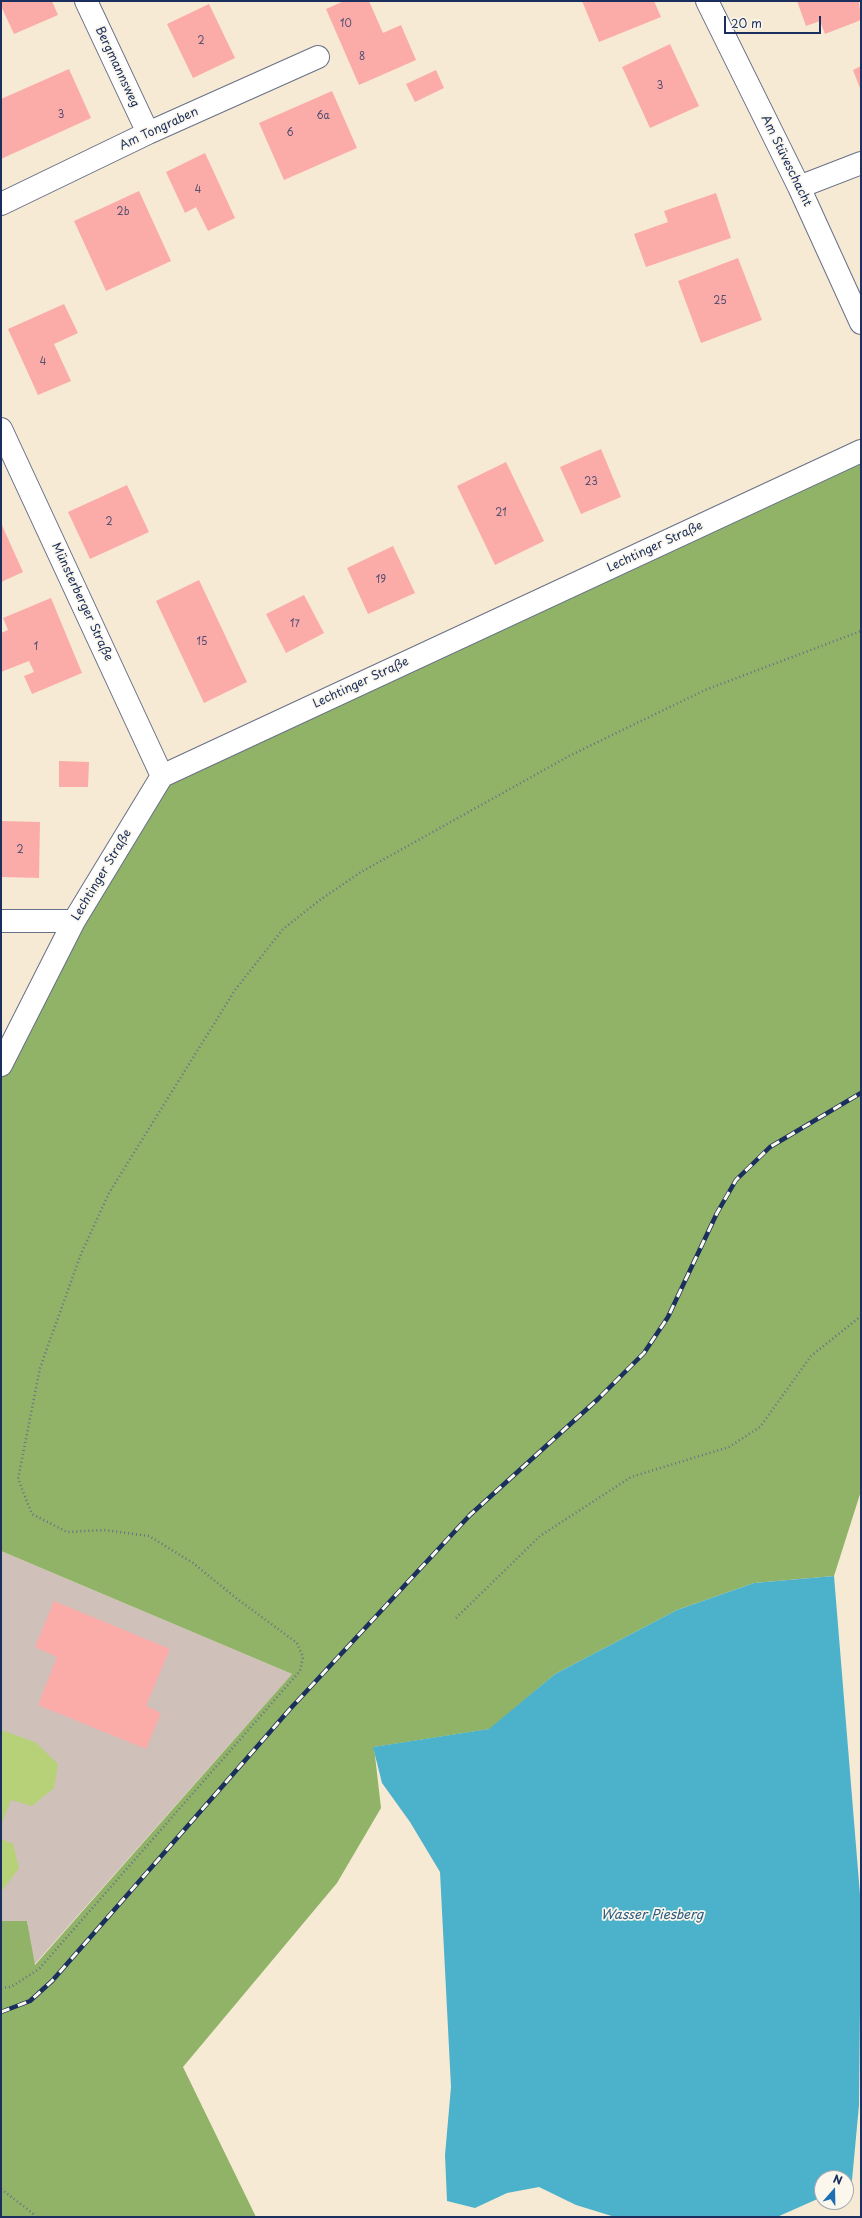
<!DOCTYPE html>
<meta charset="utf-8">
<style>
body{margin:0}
#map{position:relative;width:862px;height:2218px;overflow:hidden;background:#f6ead4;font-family:"Playpen Sans",sans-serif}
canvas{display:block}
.frame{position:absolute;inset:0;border:2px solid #1b2f5e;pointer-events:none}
.north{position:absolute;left:814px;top:2170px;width:40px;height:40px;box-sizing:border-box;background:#fbf7ec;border:1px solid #a1a7b3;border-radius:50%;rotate:20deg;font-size:11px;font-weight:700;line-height:16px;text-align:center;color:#1b2f5e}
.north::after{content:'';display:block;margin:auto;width:14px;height:18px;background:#1f6fb2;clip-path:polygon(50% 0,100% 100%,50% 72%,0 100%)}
.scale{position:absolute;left:724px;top:16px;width:97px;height:18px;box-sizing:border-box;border:2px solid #1b2f5e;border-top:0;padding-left:5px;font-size:12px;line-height:14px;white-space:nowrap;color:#1b2f5e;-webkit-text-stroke:3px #fbf7ec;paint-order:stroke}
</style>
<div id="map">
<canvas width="862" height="2218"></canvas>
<div class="frame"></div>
<div class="north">N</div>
<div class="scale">20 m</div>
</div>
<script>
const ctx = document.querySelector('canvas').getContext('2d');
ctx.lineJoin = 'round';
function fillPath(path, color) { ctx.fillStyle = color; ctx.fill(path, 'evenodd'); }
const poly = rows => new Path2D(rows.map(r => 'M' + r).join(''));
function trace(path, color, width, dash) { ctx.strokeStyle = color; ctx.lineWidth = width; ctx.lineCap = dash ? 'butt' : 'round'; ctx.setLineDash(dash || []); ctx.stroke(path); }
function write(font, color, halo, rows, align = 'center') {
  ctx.font = font + ' "Playpen Sans",sans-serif'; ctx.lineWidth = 3.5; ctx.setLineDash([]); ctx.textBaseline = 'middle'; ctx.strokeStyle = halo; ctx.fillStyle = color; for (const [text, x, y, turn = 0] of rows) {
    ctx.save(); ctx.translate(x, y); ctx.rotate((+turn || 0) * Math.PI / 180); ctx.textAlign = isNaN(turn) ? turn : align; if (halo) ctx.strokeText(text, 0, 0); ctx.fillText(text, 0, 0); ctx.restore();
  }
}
fillPath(poly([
 [1,1551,292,1674,34,1965,27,1921,1,1921]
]), '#cfc0ba');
fillPath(poly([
 [1,1730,35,1742,58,1764,54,1788,32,1806,11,1800,1,1825],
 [1,1839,13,1844,19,1868,1,1892]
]), '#b6d177');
fillPath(poly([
 [861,451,861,1491,834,1576,754,1583,677,1610,555,1674,490,1729,374,1747,381,1808,337,1883,183,2067,256,2217,1,2217,1,1921,27,1921,35,1965,292,1674,1,1551,1,1065,162,776]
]), '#90b368');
fillPath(poly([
 [834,1576,861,1907,859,2105,851,2191,846,2192,846,2178,822,2178,822,2197,777,2217,615,2217,576,2205,539,2187,507,2193,475,2208,447,2201,445,2155,451,2087,440,1872,410,1822,382,1783,373,1747,489,1729,555,1674,677,1610,754,1583]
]), '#4cb1cb');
fillPath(poly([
 [1,1,52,1,58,15,14,34,1,6],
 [344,1,369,1,383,33,401,25,416,60,359,85,326,9],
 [582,1,654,1,661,17,599,42],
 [797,1,859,1,861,20,825,34,820,21,806,26],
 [209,4,235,58,193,78,167,24],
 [670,44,699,106,650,128,622,67],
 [861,66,861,91,853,70],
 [69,69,91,118,1,159,1,99],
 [436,70,444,88,415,102,406,84],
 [332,91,357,148,284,180,259,123],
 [205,153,235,218,208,231,196,207,185,213,166,172],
 [139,191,171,261,106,291,74,221],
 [716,193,731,238,646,267,634,234,668,222,664,211],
 [738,258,762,320,701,343,678,281],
 [64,304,78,333,54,344,71,381,38,395,8,329],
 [601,449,621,497,581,514,560,467],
 [506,462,544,541,495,565,457,486],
 [127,485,149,532,90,559,68,512],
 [1,523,23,572,1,582],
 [393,546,415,593,368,614,347,568],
 [199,580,247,682,204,703,156,601],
 [304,595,324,633,286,653,266,614],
 [51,598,82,673,32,694,24,676,34,672,29,661,1,672,1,633,8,630,3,618],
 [59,761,89,762,88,787,59,787],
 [1,821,40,822,39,878,1,877],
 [54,1601,170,1649,146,1706,161,1713,146,1749,38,1705,57,1657,35,1647]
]), '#fbaca9');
const minor = poly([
 [86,1,148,133],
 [707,1,799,187,861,323],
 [799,187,861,163],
 [1,204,148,133,318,57],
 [1,429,162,776],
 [1,921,74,921],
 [1,1065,74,921,162,776,861,451]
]);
trace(minor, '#687087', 24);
trace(poly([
 [456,1618,540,1536,631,1477,729,1447,760,1427,811,1356,861,1316],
 [1,1988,11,1987,39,1969,300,1671,303,1657,297,1643,236,1598,193,1563,149,1536,104,1530,67,1532,32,1514,18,1479,40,1368,81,1254,109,1193,235,990,283,929,320,900,361,872,569,756,705,690,861,631],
 [1,2189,35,2215]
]), '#687087', 2.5, [1, 3]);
trace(minor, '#fff', 22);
const rail = poly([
 [1,2012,30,2001,52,1981,290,1709,470,1515,598,1399,644,1353,668,1317,717,1213,736,1180,770,1147,861,1093]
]);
trace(rail, '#1b2f5e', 4.5);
trace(rail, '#fbf7ec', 3, [9]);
write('10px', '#534e71', null, [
 ["10",346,24],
 ["2",201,41],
 ["8",362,57],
 ["3",660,86],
 ["3",61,115],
 ["6a",323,116],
 ["6",290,133],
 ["4",198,190],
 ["2b",123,212],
 ["25",720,301],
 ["4",43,362],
 ["23",591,482],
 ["21",501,513],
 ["2",109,522],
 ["19",381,580],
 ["17",295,624],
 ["15",202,642],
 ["1",36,647],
 ["2",20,850]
]);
write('12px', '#1b2f5e', '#fbf7ec', [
 ["Bergmannsweg",117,67,65],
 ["Am Tongraben",159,129,-25],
 ["Am Stüveschacht",786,161,64],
 ["Lechtinger Straße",655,547,-25],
 ["Münsterberger Straße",82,602,65],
 ["Lechtinger Straße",361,683,-25],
 ["Lechtinger Straße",102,875,-59]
]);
write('italic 13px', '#2c5c84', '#fbf7ec', [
 ["Wasser Piesberg",652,1915]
]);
</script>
